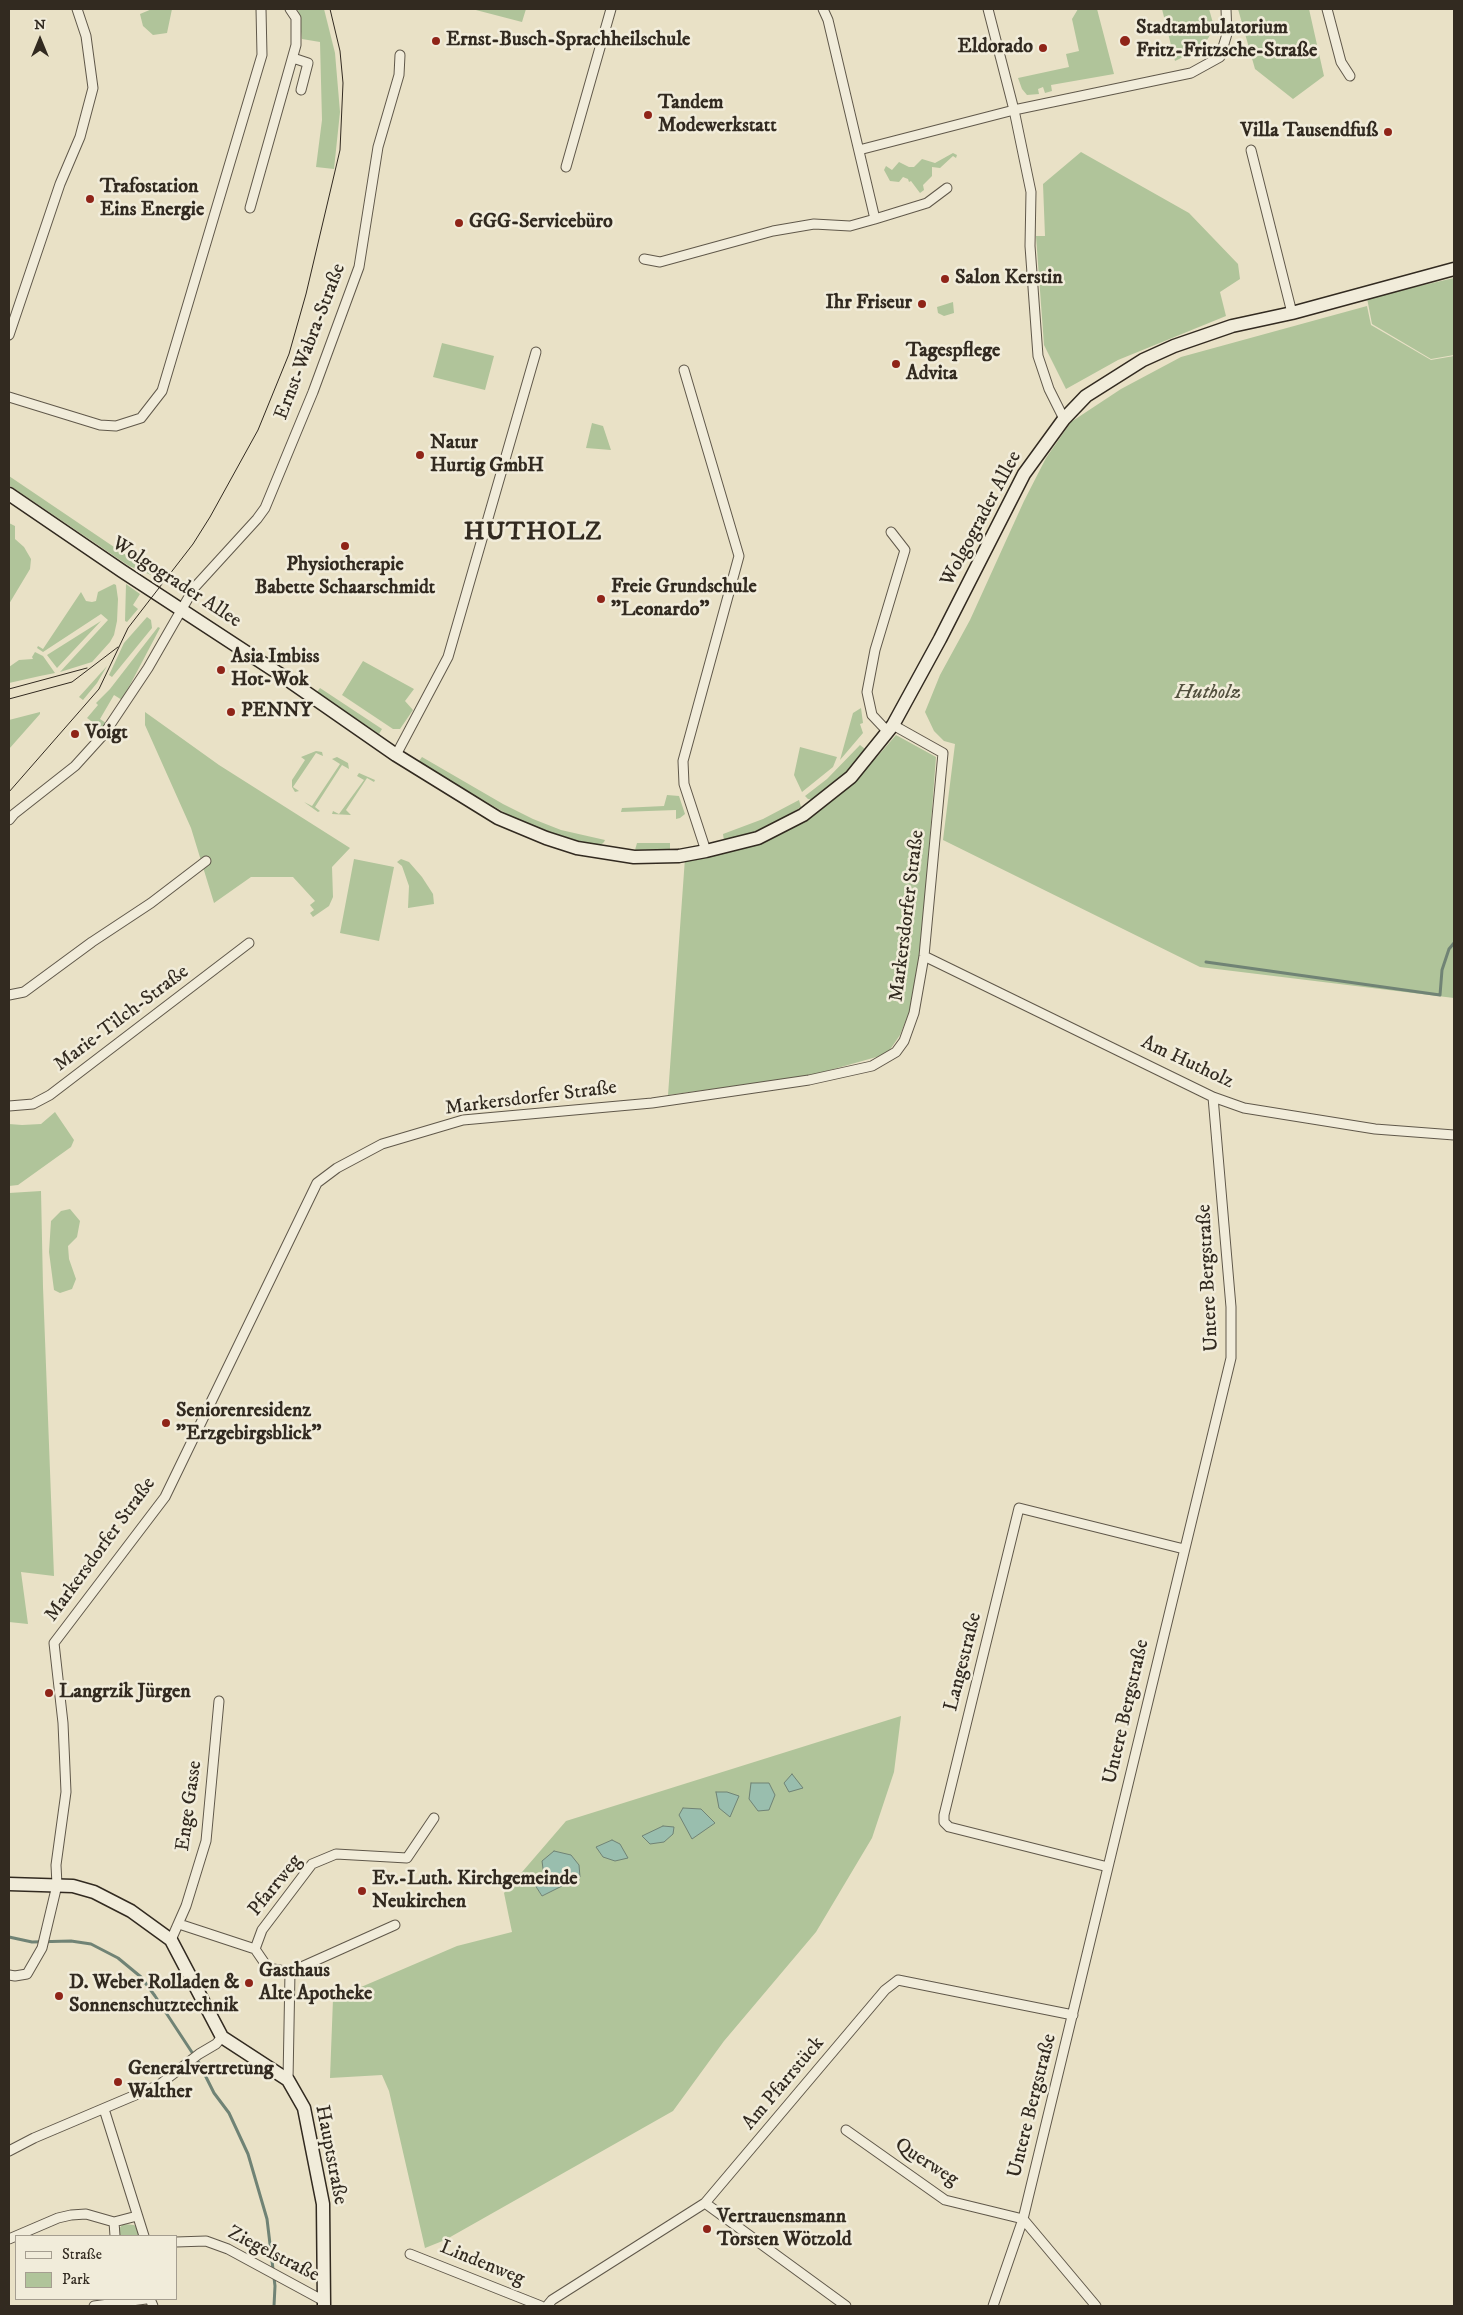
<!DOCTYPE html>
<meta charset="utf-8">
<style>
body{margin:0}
#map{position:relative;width:1463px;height:2315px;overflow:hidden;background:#e9e1c6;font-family:"IM FELL DW Pica",serif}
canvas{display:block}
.frame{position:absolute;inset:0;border:10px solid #322a20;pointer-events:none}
.legend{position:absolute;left:15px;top:2235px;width:162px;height:65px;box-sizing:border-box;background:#f1ecda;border:1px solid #a59e90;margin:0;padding:6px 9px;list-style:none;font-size:15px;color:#322a20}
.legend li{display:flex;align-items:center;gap:10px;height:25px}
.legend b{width:25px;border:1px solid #a59e90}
.north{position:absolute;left:15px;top:15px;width:50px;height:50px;-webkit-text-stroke:4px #f1ecda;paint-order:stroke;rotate:0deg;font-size:14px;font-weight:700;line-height:20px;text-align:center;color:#322a20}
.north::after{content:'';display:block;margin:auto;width:18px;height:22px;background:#322a20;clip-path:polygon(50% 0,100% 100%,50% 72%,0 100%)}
</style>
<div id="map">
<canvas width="1463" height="2315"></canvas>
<div class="frame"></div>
<ul class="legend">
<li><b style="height:6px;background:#f1ecda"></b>Straße</li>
<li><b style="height:14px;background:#b0c49a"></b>Park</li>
</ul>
<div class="north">N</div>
</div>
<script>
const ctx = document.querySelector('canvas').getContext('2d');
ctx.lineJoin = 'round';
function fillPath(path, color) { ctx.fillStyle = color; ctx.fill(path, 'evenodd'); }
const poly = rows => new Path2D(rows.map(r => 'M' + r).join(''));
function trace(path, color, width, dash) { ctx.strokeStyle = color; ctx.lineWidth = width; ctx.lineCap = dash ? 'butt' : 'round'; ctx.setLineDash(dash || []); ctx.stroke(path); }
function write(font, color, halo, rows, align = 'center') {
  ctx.font = font + ' "IM FELL DW Pica",serif'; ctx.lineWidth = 5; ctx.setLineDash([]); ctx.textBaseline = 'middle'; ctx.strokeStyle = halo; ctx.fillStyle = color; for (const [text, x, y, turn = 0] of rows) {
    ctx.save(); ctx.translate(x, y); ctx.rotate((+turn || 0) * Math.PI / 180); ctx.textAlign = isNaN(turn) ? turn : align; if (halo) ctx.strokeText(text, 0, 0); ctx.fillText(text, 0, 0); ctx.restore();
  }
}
fillPath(poly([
 [152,9,172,9,167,33,153,35,143,26,140,14],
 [298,9,324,9,335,53,340,112,334,169,316,167,322,120,320,42,302,39],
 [472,9,526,9,522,22],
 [1078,9,1097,9,1114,74,1051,85,1052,91,1045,93,1043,87,1038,89,1039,94,1027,95,1022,89,1018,78,1069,67,1066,54,1079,51,1072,19],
 [1162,9,1209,9,1213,23,1209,37,1201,48,1175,61],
 [1238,9,1309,9,1324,76,1293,99,1255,69],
 [1081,152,1189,213,1238,264,1240,279,1220,292,1226,316,1118,360,1066,389,1044,345,1036,236,1045,236,1043,184],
 [953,153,957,155,956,158,953,156,940,168,932,167,932,176,923,185,924,190,920,193,911,181,909,182,908,179,903,177,899,182,890,181,884,170,886,166,892,170,899,162,909,167,914,167,922,159,935,163],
 [1454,278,1454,355,1431,359,1372,324,1367,298],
 [953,302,954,313,944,316,938,313,937,307],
 [1367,306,1371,325,1431,360,1454,356,1454,998,1200,967,943,840,955,744,944,741,934,731,925,712,940,675,970,620,1024,501,1046,458,1071,422,1121,389,1181,357],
 [442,343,494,356,485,390,433,377],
 [592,423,603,426,611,450,586,448],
 [9,476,151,572,151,575,129,566,9,485],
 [9,523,15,526,15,539,24,547,31,559,30,569,9,604],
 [114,584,116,585,118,599,117,621,114,635,110,642,92,662,60,672,108,620,101,614,43,652,37,648,38,646,43,649,81,592,86,601,92,602,96,601,98,592],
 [126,584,140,594,133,605,138,609,127,622,125,621],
 [147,617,151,620,152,628,112,677,109,675,124,643],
 [101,621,57,668,47,655],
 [158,627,160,628,122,700,114,695,100,719,106,723,102,729,87,718,98,705,96,703,110,689],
 [35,652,43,656,55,673,40,676,36,670,40,676,9,683,9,667,19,660,33,659,32,657],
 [363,661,414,689,405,701,413,710,400,729,393,729,342,695],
 [107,666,97,683,83,700,79,697],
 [320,688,382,729,379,734,317,692],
 [861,708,863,723,860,724,863,733,840,760,853,713],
 [40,712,40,714,9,749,9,720],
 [145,712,219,765,350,848,332,867,333,897,329,906,313,917,310,913,314,910,310,905,315,901,293,877,251,877,214,903,191,828,145,725],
 [896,735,936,757,921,954,909,1013,900,1035,887,1054,809,1076,668,1095,685,858,708,855,769,839,877,757],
 [860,745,865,749,864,752,843,775,813,800,808,799,805,796,827,779],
 [800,747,837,757,833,767,802,792,794,775],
 [316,751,322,752,323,756,316,753,293,787,299,791,295,792,292,787,292,780,305,760,301,757],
 [337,757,348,763,349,769,342,765,315,807,320,811,318,812,304,802,312,806,340,764,332,759],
 [422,757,503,804,533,819,561,830,605,840,604,842,600,846,581,842,535,827,507,814,432,770,419,761],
 [359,773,375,780,374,782,367,778,346,810,351,815,332,814,333,811,339,814,364,780,357,776],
 [667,795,679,796,685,814,680,818,676,819,676,810,621,812,622,808,664,806],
 [799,800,801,807,788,815,754,832,724,841,723,834,763,819],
 [637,843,670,843,670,850,635,850],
 [354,859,394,867,379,941,340,933],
 [401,859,409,862,422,877,433,894,434,904,408,908,409,886,402,866,397,862],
 [55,1112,74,1140,71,1147,18,1185,9,1186,9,1124,22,1125,41,1124],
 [41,1191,43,1287,54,1576,21,1572,28,1624,9,1622,9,1193],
 [70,1209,80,1221,77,1237,68,1246,69,1259,76,1279,72,1289,60,1293,54,1290,49,1252,51,1221,61,1211],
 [901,1716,894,1772,872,1838,816,1932,724,2041,673,2111,445,2240,425,2248,389,2091,382,2075,330,2078,333,1999,457,1946,512,1932,504,1893,566,1821],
 [544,1876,555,1889,542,1896,535,1885],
 [123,2224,134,2225,139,2229,140,2236,118,2236,118,2230]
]), '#b0c49a');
const water = poly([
 [792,1774,803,1788,789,1792,784,1783,792,1774],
 [751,1783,769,1783,775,1795,769,1810,758,1811,749,1799,751,1783],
 [716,1792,727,1792,739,1796,730,1817,719,1808,716,1792],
 [683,1808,701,1809,715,1823,692,1839,679,1815,683,1808],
 [663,1826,674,1827,673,1834,664,1842,650,1844,642,1836,663,1826],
 [612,1840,620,1844,628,1858,615,1861,603,1857,596,1847,612,1840],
 [554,1851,571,1855,579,1865,580,1877,542,1896,535,1885,544,1876,542,1861,554,1851]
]);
fillPath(water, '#99beae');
trace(water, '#708375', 1);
trace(poly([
 [1206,962,1440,995,1442,970,1449,949,1454,943],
 [9,1937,32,1942,71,1941,91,1944,118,1958,141,1977,155,1996,199,2063,214,2093,229,2113,248,2154,267,2219,275,2286,274,2306]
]), '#708375', 3);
const street = poly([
 [988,9,1014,110,1031,192,1030,246,1038,356,1049,389,1064,419],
 [1327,9,1341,62,1350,76],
 [293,58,308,63,301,90],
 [859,150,1014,110,1191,73,1220,57,1227,34,1226,9],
 [1251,150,1292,313],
 [566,167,611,9],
 [250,208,296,45,296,18,290,9],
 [875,219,927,203,947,188],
 [644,259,660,262,773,231,814,224,850,226,875,219,828,20,823,9],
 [9,335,60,184,80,137,93,88,86,36,77,9],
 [684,370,739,556,683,761,684,784,706,851],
 [9,397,100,425,116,426,141,418,162,391,262,55,261,9],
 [888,732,872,715,867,692,875,650,905,550,891,532],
 [396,755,448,657,536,352],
 [9,820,14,814,75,766,104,734,148,668,194,588,257,519,265,508,313,392,359,267,378,147,399,75,400,55],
 [924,956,1213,1097,1244,1108,1375,1129,1454,1135],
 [9,995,24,992,92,942,151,903,206,861],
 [9,1106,33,1104,50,1095,249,943],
 [1108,1867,949,1827,944,1822,944,1815,1019,1508,1184,1549],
 [179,1924,255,1949,268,1968,290,1972],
 [171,1940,186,1906,206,1841,219,1701],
 [255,1949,262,1930,312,1864,336,1854,407,1858,434,1818],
 [290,1972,395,1925],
 [9,1975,15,1976,27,1974,42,1948,57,1885,56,1865,66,1792,63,1723,54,1643,165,1497,317,1183,337,1168,382,1144,463,1120,652,1103,809,1080,872,1066,896,1052,904,1041,914,1013,924,956,943,753,893,725],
 [288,2080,290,1972],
 [104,2109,144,2236],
 [846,2130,945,2200,1023,2219],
 [9,2151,34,2138,159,2085,199,2054,216,2044,222,2037],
 [705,2203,846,2306],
 [1023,2219,1096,2306],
 [114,2222,115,2236],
 [9,2239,58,2218,71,2215,86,2214,114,2222,137,2216],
 [176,2242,206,2241,228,2249,324,2301],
 [410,2254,541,2306],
 [150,2299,153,2306],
 [94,2306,146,2299],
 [547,2306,552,2300,705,2203,885,1990,898,1980,1073,2015],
 [993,2306,1023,2219,1231,1358,1231,1307,1213,1097]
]);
const secondary = poly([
 [9,494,122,571,278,673,396,755,498,818,546,838,577,848,634,857,679,856,706,851,758,838,803,815,851,777,893,725,940,639,1024,474,1064,419,1086,396,1143,360,1174,346,1232,326,1292,313,1454,269],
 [9,1884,73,1886,94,1892,131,1911,171,1940,222,2037,288,2080,304,2108,323,2204,324,2306]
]);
trace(street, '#60584a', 11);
trace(secondary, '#322a20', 15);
trace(street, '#f1ecda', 9);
trace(secondary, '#f1ecda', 12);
trace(poly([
 [9,689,87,668],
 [9,699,72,682,118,647],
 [9,792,99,689,128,628,193,544,210,517,258,430,289,354,306,294,340,150,343,83,340,51,330,9]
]), '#322a20', 1);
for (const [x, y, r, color] of [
 [436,41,5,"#8f2418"],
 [1125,41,6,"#8f2418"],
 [1043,48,5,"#8f2418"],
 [648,115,5,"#8f2418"],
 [1388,132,5,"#8f2418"],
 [90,199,5,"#8f2418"],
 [459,223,5,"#8f2418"],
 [945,279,5,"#8f2418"],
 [922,304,5,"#8f2418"],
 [896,364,5,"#8f2418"],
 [420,455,5,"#8f2418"],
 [345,546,5,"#8f2418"],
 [601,599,5,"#8f2418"],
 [221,670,5,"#8f2418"],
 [231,712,5,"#8f2418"],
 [75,734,5,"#8f2418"],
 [166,1423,5,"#8f2418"],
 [49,1693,5,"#8f2418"],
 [362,1891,5,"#8f2418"],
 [249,1983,5,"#8f2418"],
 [59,1996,5,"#8f2418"],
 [118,2082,5,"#8f2418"],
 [707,2229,5,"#8f2418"]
]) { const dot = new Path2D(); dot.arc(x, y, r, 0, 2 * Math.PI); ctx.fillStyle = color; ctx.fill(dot); trace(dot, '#f1ecda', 2); }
write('bold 20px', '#322a20', '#f1ecda', [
 ["Stadtambulatorium",1136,29],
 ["Fritz-Fritzsche-Straße",1136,52],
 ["Ernst-Busch-Sprachheilschule",446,41],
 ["Eldorado",1033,48,"right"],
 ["Tandem",658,104],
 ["Modewerkstatt",658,127],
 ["Villa Tausendfuß",1378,132,"right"],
 ["Trafostation",100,188],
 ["Eins Energie",100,211],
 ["GGG-Servicebüro",469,223],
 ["Salon Kerstin",955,279],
 ["Ihr Friseur",912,304,"right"],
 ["Tagespflege",906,352],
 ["Advita",906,375],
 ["Natur",430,444],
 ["Hurtig GmbH",430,467],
 ["Physiotherapie",345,566,"center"],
 ["Babette Schaarschmidt",345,589,"center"],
 ["Freie Grundschule",611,588],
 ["\"Leonardo\"",611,611],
 ["Asia Imbiss",231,658],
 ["Hot-Wok",231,681],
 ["PENNY",241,712],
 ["Voigt",85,734],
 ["Seniorenresidenz",176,1412],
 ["\"Erzgebirgsblick\"",176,1435],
 ["Langrzik Jürgen",59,1693],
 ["Ev.-Luth. Kirchgemeinde",372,1880],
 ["Neukirchen",372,1903],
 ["Gasthaus",259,1972],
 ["Alte Apotheke",259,1995],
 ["D. Weber Rolladen &",69,1984],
 ["Sonnenschutztechnik",69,2007],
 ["Generalvertretung",128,2070],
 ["Walther",128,2093],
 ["Vertrauensmann",717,2218],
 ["Torsten Wötzold",717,2241]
], 'left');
write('20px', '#322a20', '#f1ecda', [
 ["Ernst-Wabra-Straße",311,342,-69],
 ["Wolgograder Allee",982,519,-62],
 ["Wolgograder Allee",176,583,33],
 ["Markersdorfer Straße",908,916,-83],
 ["Marie-Tilch-Straße",122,1019,-37],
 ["Am Hutholz",1187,1063,25],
 ["Markersdorfer Straße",531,1099,-7],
 ["Untere Bergstraße",1209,1278,-93],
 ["Markersdorfer Straße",101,1550,-54],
 ["Langestraße",964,1662,-76],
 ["Untere Bergstraße",1127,1712,-77],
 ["Enge Gasse",190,1806,-82],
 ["Pfarrweg",276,1886,-51],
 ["Am Pfarrstück",784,2084,-50],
 ["Untere Bergstraße",1033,2106,-76],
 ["Hauptstraße",330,2155,79],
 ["Querweg",926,2163,33],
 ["Ziegelstraße",273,2255,27],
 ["Lindenweg",482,2264,22]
]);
write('italic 20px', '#52503e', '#f1ecda', [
 ["Hutholz",1208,694]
]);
ctx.letterSpacing = '1px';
write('bold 25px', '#322a20', '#f1ecda', [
 ["HUTHOLZ",533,534]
]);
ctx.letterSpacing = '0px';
</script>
